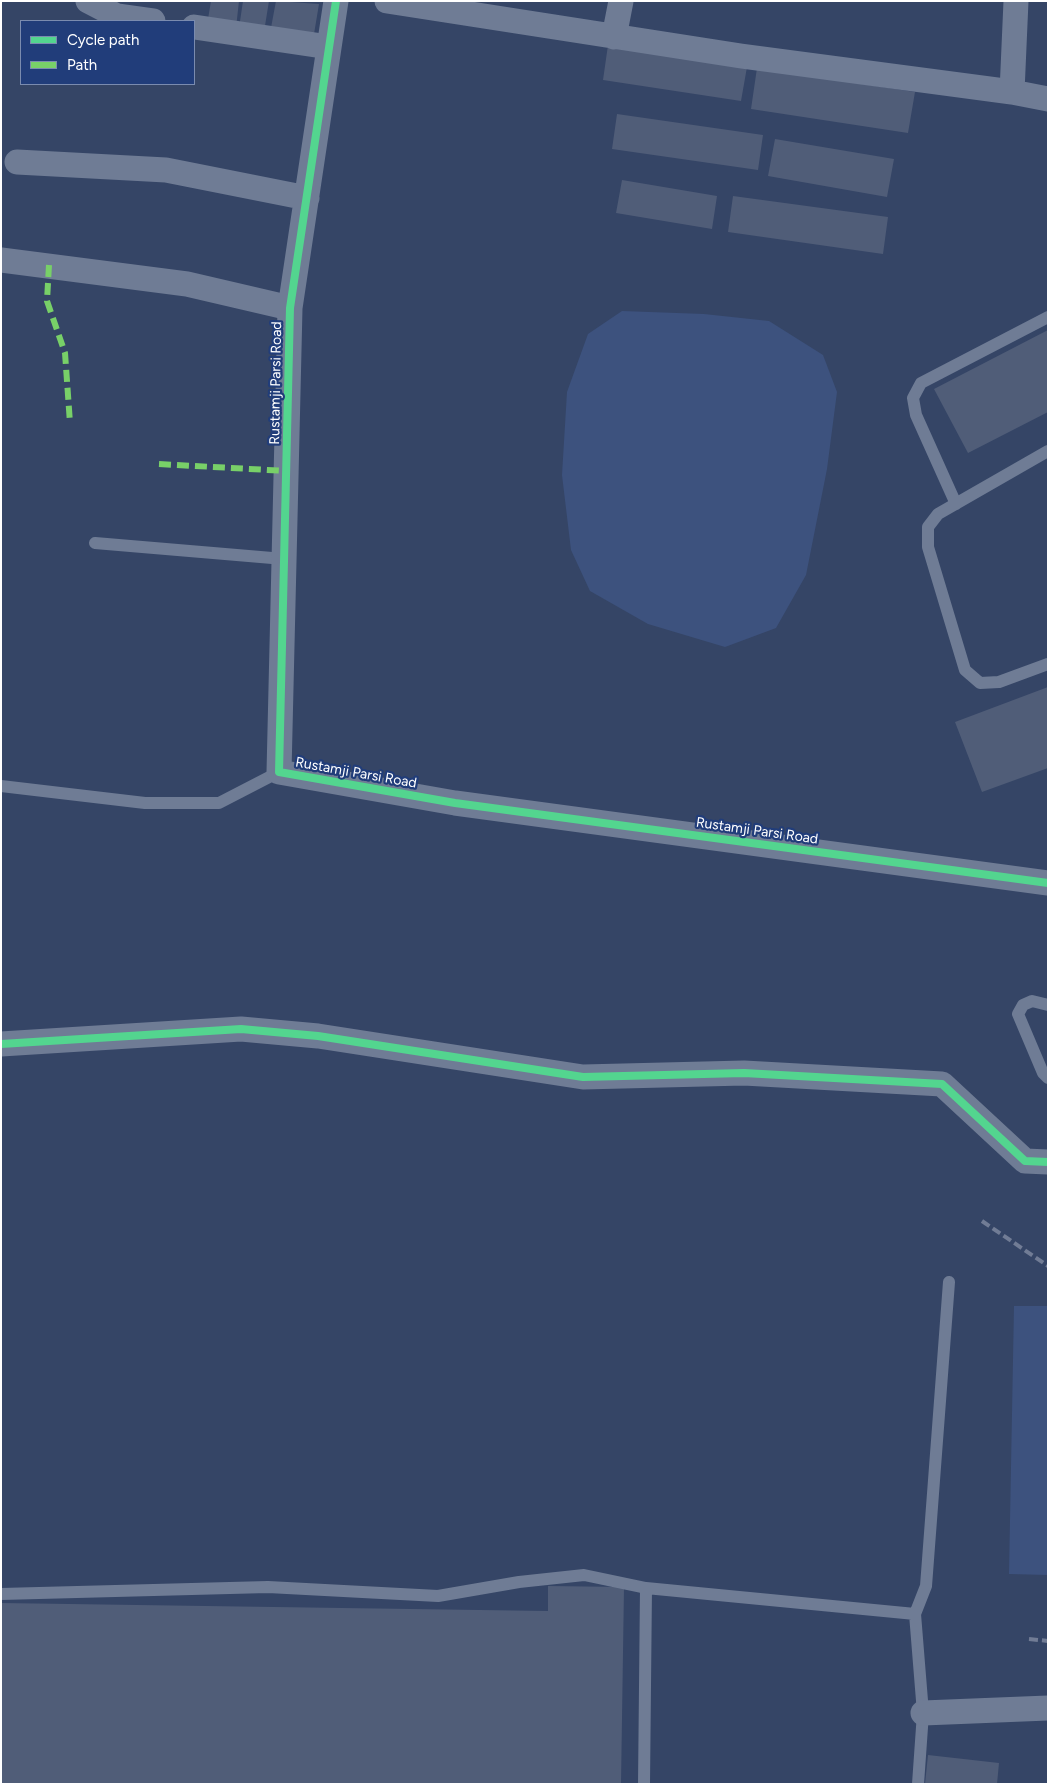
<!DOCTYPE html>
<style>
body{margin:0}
#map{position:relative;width:1049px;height:1785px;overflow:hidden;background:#354566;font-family:Figtree,sans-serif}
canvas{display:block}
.frame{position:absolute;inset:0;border:2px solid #fff;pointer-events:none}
.legend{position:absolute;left:20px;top:20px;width:175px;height:65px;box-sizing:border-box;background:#213d7a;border:1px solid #7a8baf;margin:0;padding:6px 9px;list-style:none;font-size:15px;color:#fff}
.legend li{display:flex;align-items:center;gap:10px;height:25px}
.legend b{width:25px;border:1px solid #7a8baf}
</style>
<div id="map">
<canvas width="1049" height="1785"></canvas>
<div class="frame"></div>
<ul class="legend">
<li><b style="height:6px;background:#53d58f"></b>Cycle path</li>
<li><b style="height:6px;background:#78d068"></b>Path</li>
</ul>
</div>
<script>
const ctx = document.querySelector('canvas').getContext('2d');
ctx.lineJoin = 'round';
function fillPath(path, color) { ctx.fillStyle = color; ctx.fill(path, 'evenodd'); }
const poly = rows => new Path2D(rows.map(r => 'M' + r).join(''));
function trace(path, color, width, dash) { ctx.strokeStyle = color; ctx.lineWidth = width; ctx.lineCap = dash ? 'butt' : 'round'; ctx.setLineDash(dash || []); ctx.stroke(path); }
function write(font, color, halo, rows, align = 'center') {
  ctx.font = font + ' Figtree,sans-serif'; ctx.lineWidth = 4.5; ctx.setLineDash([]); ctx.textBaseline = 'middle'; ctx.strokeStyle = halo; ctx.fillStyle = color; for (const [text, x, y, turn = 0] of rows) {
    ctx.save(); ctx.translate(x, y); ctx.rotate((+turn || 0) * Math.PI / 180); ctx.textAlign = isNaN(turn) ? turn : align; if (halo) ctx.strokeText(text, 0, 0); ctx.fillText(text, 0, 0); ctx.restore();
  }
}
fillPath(poly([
 [622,311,704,314,769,321,823,355,837,392,827,469,806,575,776,628,725,647,648,624,590,591,571,550,562,475,567,392,588,334],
 [1014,1306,1048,1306,1048,1575,1009,1574]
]), '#3d527e');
fillPath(poly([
 [211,1,239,1,236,28,207,25],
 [243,1,269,1,264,32,239,28],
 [276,1,319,4,313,40,270,33],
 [608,45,747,67,741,101,603,80],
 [757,68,915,92,908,133,751,109],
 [617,114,763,135,758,170,612,149],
 [775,139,894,159,887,197,768,176],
 [622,180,717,196,712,229,616,213],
 [733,196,888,217,883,254,728,232],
 [1048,330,1048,412,968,453,934,389],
 [1048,687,1048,768,982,792,955,722],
 [548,1586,624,1587,621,1784,1,1783,1,1603,548,1611],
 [928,1755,999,1763,997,1784,925,1784]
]), '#505d78');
trace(poly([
 [1048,451,938,514,928,527,928,547,965,670,980,683,999,682,1048,664],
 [956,504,916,415,913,398,921,383,1048,317],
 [95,543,284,559],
 [1,786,145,803,219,803,279,772],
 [1048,1005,1032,1001,1023,1005,1018,1014,1043,1073,1048,1078],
 [1,1594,268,1587,438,1596,519,1582,584,1575,646,1588],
 [915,1614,926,1586,949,1282],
 [644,1784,646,1588,915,1614,923,1713,918,1784]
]), '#6f7c95', 12);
trace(poly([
 [88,1,117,16,153,21],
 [336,1,290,308,279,772,455,803,1048,883],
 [387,1,741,56,1012,92,1048,99],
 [194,27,329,47],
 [614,37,621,1],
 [1012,92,1016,1],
 [17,162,166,170,307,198],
 [1,260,187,284,290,308],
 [1,1044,241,1029,318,1036,583,1077,744,1073,942,1084,1025,1161,1048,1162],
 [923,1713,1048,1708]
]), '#6f7c95', 25);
trace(poly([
 [982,1221,1048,1266],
 [1029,1639,1048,1641]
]), '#717c95', 4, [9, 4]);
trace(poly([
 [49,265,47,301,65,353,70,423],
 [159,464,287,471]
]), '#78d068', 6, [12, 6]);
trace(poly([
 [336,1,290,308,279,772,455,803,1048,883],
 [1,1044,241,1029,318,1036,583,1077,744,1073,942,1084,1025,1161,1048,1162]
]), '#53d58f', 8);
write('14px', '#fff', '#213d7a', [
 ["Rustamji Parsi Road",276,383,-89],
 ["Rustamji Parsi Road",356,773,10],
 ["Rustamji Parsi Road",757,831,8]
]);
</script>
